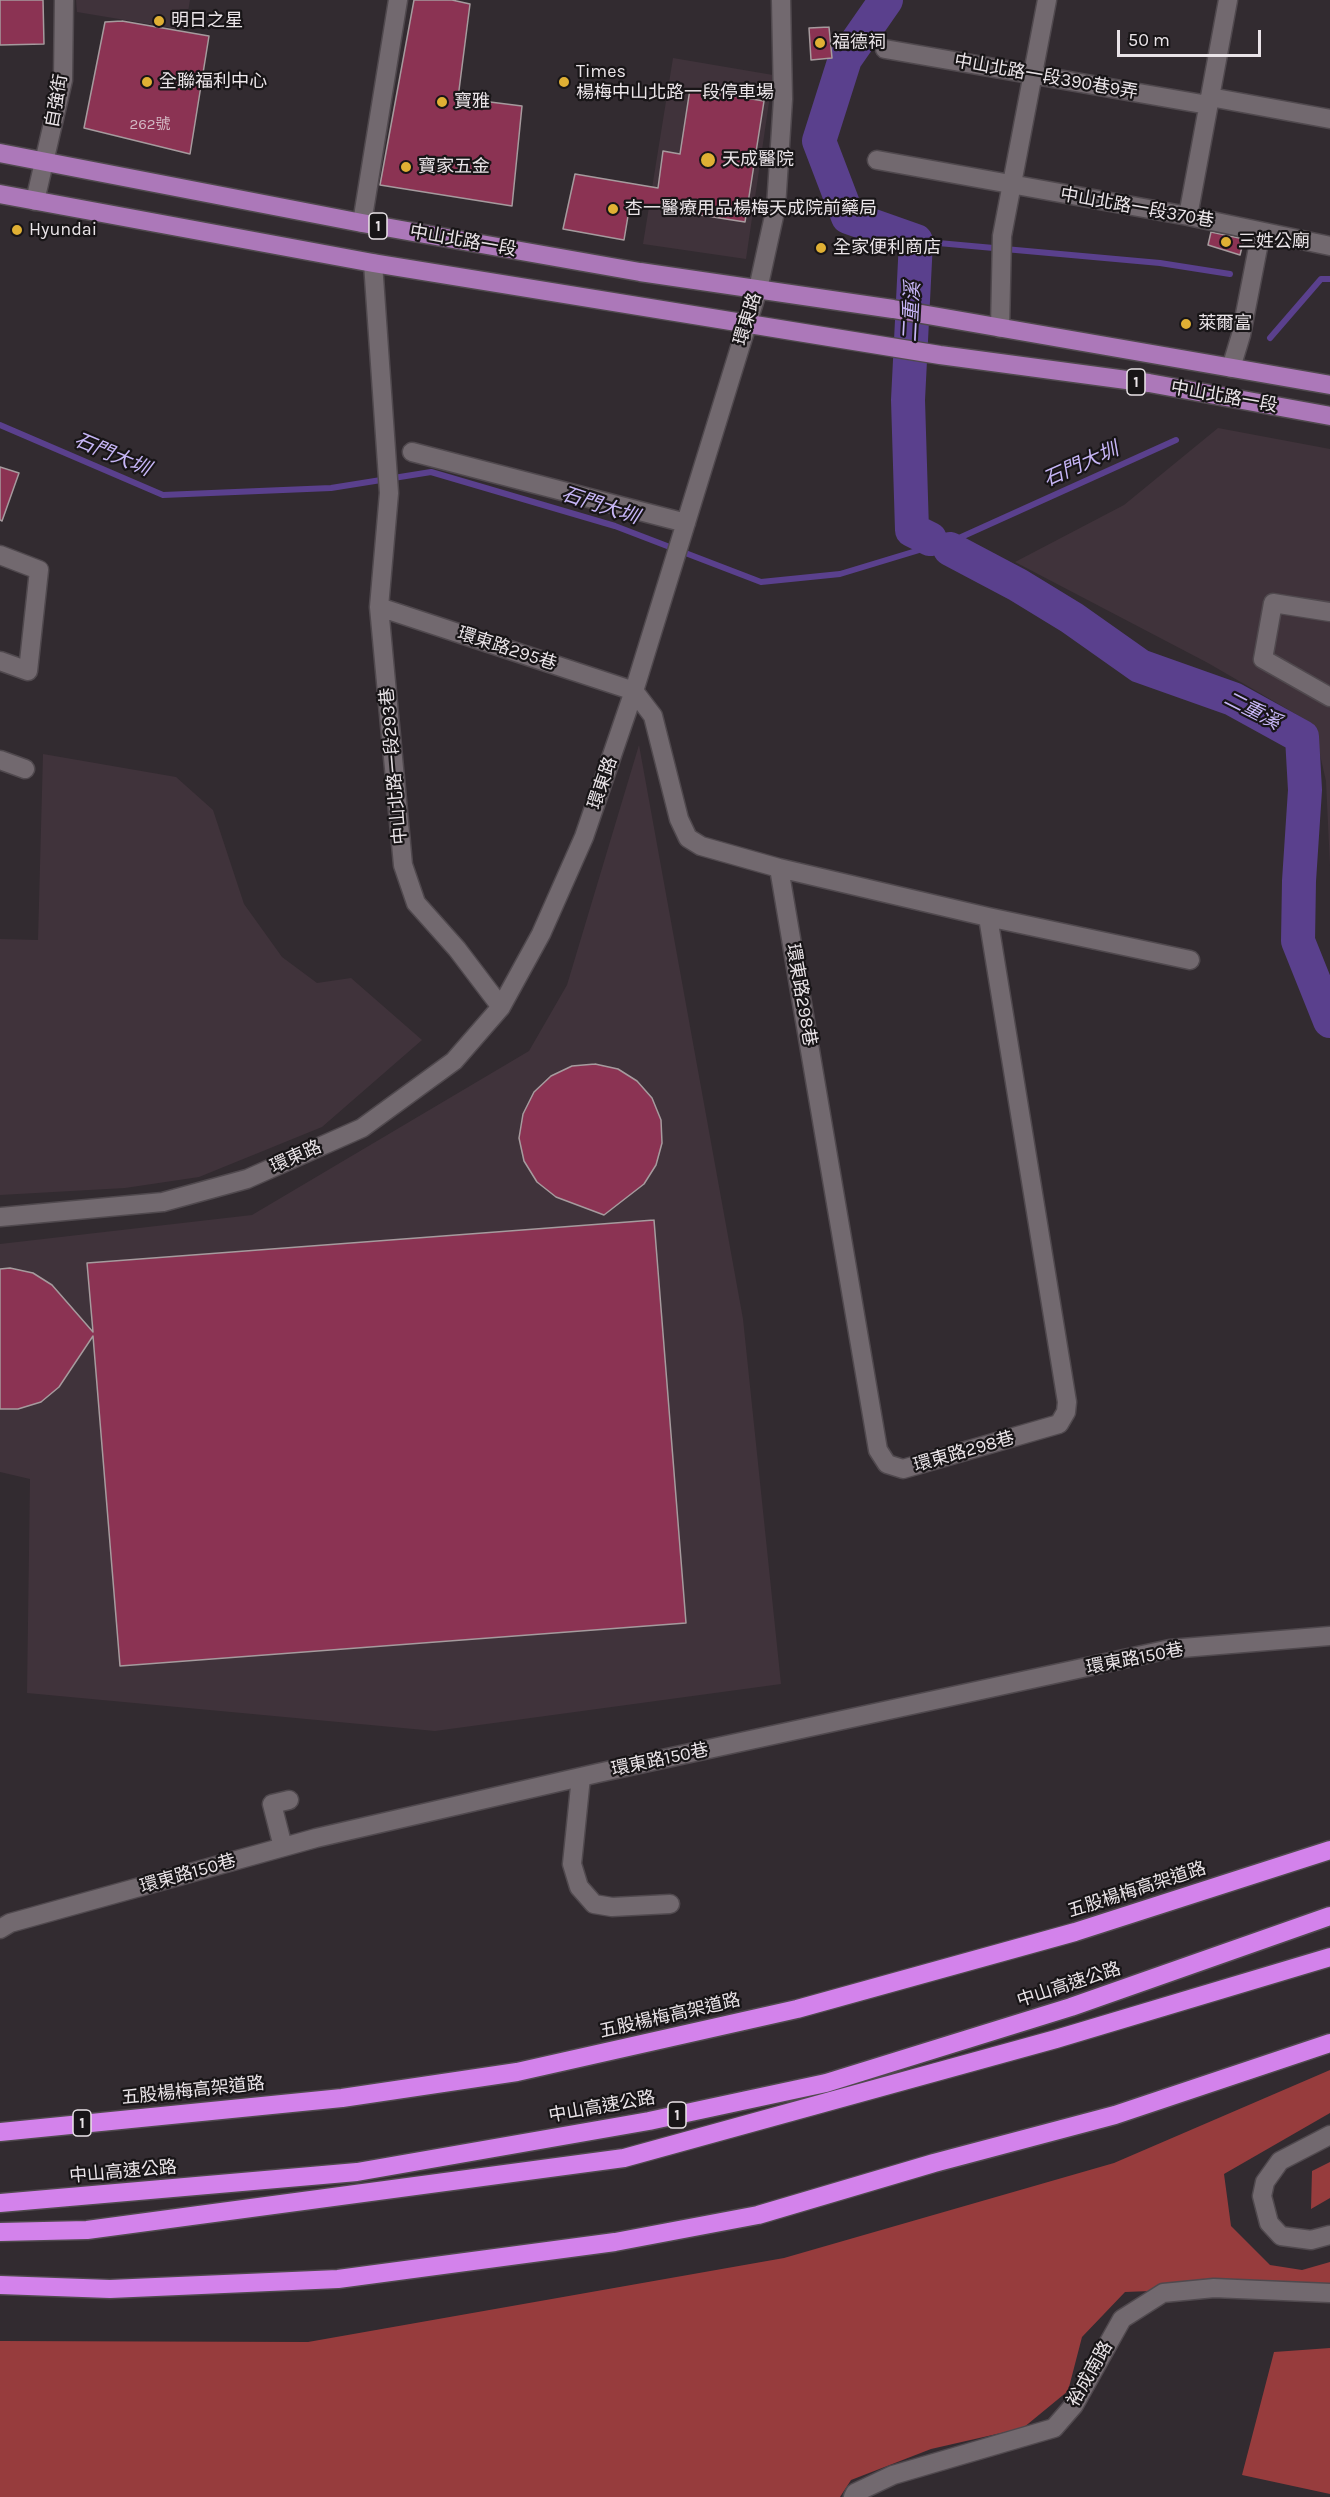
<!DOCTYPE html>
<meta charset="utf-8">
<style>
body{margin:0}
#map{position:relative;width:1330px;height:2497px;overflow:hidden;background:#322b30;font-family:Karla,sans-serif}
canvas{display:block}
.scale{position:absolute;left:1117px;top:30px;width:144px;height:27px;box-sizing:border-box;border:3px solid #eae4e8;border-top:0;padding-left:8px;font-size:18px;line-height:21px;white-space:nowrap;color:#eae4e8;-webkit-text-stroke:4px #181517;paint-order:stroke}
</style>
<div id="map">
<canvas width="1330" height="2497"></canvas>
<div class="scale">50 m</div>
</div>
<script>
const ctx = document.querySelector('canvas').getContext('2d');
ctx.lineJoin = 'round';
function fillPath(path, color) { ctx.fillStyle = color; ctx.fill(path, 'evenodd'); }
const poly = rows => new Path2D(rows.map(r => 'M' + r).join(''));
function trace(path, color, width, dash) { ctx.strokeStyle = color; ctx.lineWidth = width; ctx.lineCap = dash ? 'butt' : 'round'; ctx.setLineDash(dash || []); ctx.stroke(path); }
function write(font, color, halo, rows, align = 'center') {
  ctx.font = font + ' Karla,"Noto Sans TC",sans-serif'; ctx.lineWidth = 4.5; ctx.setLineDash([]); ctx.textBaseline = 'middle'; ctx.strokeStyle = halo; ctx.fillStyle = color; for (const [text, x, y, turn = 0] of rows) {
    ctx.save(); ctx.translate(x, y); ctx.rotate((+turn || 0) * Math.PI / 180); ctx.textAlign = isNaN(turn) ? turn : align; if (halo) ctx.strokeText(text, 0, 0); ctx.fillText(text, 0, 0); ctx.restore();
  }
}
fillPath(poly([
 [76,0,190,0,185,30,77,12],
 [673,58,773,75,746,259,643,244],
 [1218,428,1330,449,1330,866,1326,781,1313,724,1208,663,1015,562,1124,505],
 [639,745,743,1319,781,1684,435,1731,27,1693,30,1479,0,1472,0,1244,252,1215,529,1051,567,985],
 [43,754,176,777,213,810,244,904,282,957,317,983,351,978,422,1040,322,1127,199,1177,125,1188,0,1195,0,939,38,940]
]), '#40333b');
fillPath(poly([
 [1330,2070,1330,2113,1224,2174,1231,2226,1270,2265,1302,2270,1330,2262,1330,2295,1176,2290,1125,2292,1082,2337,1068,2391,1023,2428,931,2449,851,2480,840,2497,0,2497,0,2341,308,2342,784,2258,1114,2163],
 [1330,2162,1330,2198,1311,2209,1312,2171],
 [1330,2348,1330,2494,1242,2475,1274,2352]
]), '#973c3d');
trace(poly([
 [916,241,1160,263,1230,274],
 [1270,338,1321,279,1330,279],
 [0,425,163,495,331,488,431,472,615,526,761,582,840,574,959,538,1176,440]
]), '#5a408d', 6);
trace(poly([
 [886,0,845,59,819,141,848,217,916,241,908,400,912,530,930,539],
 [950,549,1018,585,1072,618,1140,666,1233,699,1302,737,1305,790,1299,881,1298,941,1330,1021]
]), '#5a408d', 34);
const building = poly([
 [0,0,43,0,44,44,0,45,0,0],
 [414,0,452,0,470,4,458,98,522,106,512,206,380,185,414,0],
 [122,21,209,36,190,154,84,128,105,22,122,21],
 [829,27,832,58,811,60,809,28,829,27],
 [690,89,764,101,745,222,630,204,624,240,563,229,575,174,658,188,663,151,680,154,690,89],
 [1211,232,1244,239,1240,255,1208,245,1211,232],
 [0,467,19,473,2,521,0,520,0,467],
 [595,1064,618,1069,637,1081,652,1098,661,1120,662,1143,656,1165,644,1184,604,1215,556,1197,537,1182,524,1161,519,1138,523,1114,534,1092,551,1076,572,1066,595,1064],
 [654,1220,686,1623,120,1666,93,1336,59,1387,41,1402,18,1409,0,1409,0,1269,10,1268,33,1273,52,1285,93,1332,87,1263,654,1220]
]);
fillPath(building, '#8b3353');
trace(building, '#a69b9e', 1.5);
const minor = poly([
 [885,49,1208,105],
 [1210,97,1330,119],
 [877,160,1188,216,1330,246],
 [35,201,63,80,64,0],
 [1188,216,1228,0],
 [362,223,398,0],
 [373,263,389,493,379,607,403,865,416,903,457,949,501,1007],
 [1000,328,1002,236,1047,0],
 [1231,368,1241,335,1261,232],
 [412,452,686,523],
 [0,555,39,570,28,671,0,661],
 [379,607,634,691,653,716,679,819,688,838,701,846,779,868,988,917,1190,960],
 [1330,612,1273,603,1263,659,1330,697],
 [0,760,25,769],
 [779,868,878,1450,887,1464,903,1469,1059,1424,1066,1412,1067,1402,988,917],
 [0,1217,163,1202,247,1179,362,1128,454,1061,501,1007,541,934,584,837,634,691,758,289,776,207,783,99,781,0],
 [581,1777,572,1864,579,1887,594,1904,612,1907,670,1904],
 [283,1847,272,1804,289,1800],
 [0,1929,10,1923,316,1838,598,1773,1170,1649,1330,1636],
 [1330,2135,1280,2161,1265,2182,1262,2196,1269,2223,1281,2236,1311,2240,1330,2235],
 [853,2497,855,2493,893,2475,1054,2428,1074,2405,1122,2319,1163,2293,1214,2288,1330,2293]
]);
const major = poly([
 [0,153,362,223,640,272,893,309,1330,385],
 [0,194,373,263,940,355,1149,383,1330,416]
]);
const highway = poly([
 [0,2132,342,2098,517,2072,797,2009,1075,1932,1330,1850],
 [0,2203,357,2172,649,2121,826,2083,1071,2007,1330,1916],
 [0,2232,87,2230,624,2158,1056,2039,1330,1957],
 [0,2285,110,2289,338,2279,615,2242,758,2215,934,2163,1115,2115,1330,2043]
]);
trace(minor, '#50494e', 21);
trace(major, '#50494e', 21);
trace(highway, '#50494e', 21);
trace(minor, '#72696f', 18);
trace(major, '#ac78b9', 18);
trace(highway, '#d382eb', 18);
for (const [x, y, r, color] of [
 [159,21,6,"#e0b034"],
 [820,43,6,"#e0b034"],
 [147,82,6,"#e0b034"],
 [564,82,6,"#e0b034"],
 [442,102,6,"#e0b034"],
 [708,160,8,"#e0b034"],
 [406,167,6,"#e0b034"],
 [613,209,6,"#e0b034"],
 [17,230,6,"#e0b034"],
 [1226,242,6,"#e0b034"],
 [821,248,6,"#e0b034"],
 [1186,324,6,"#e0b034"]
]) { const dot = new Path2D(); dot.arc(x, y, r, 0, 2 * Math.PI); ctx.fillStyle = color; ctx.fill(dot); trace(dot, '#181517', 2); }
write('15px', '#d2b8c3', null, [
 ["262號",150,125]
]);
for (const [x, y, w] of [
 [378,226,18],
 [1136,382,18],
 [677,2115,18],
 [82,2123,18]
]) { const box = new Path2D(); box.roundRect(x - w / 2, y - 13, w, 26, 4.5); ctx.fillStyle = '#181517'; ctx.fill(box); trace(box, '#eae4e8', 1.5); }
write('bold 16px', '#eae4e8', null, [
 ["1",378,226],
 ["1",1136,382],
 ["1",677,2115],
 ["1",82,2123]
]);
write('18px', '#eae4e8', '#181517', [
 ["明日之星",171,21],
 ["福德祠",832,43],
 ["Times",576,72],
 ["楊梅中山北路一段停車場",576,93],
 ["全聯福利中心",159,82],
 ["寶雅",454,102],
 ["天成醫院",722,160],
 ["寶家五金",418,167],
 ["杏一醫療用品楊梅天成院前藥局",625,209],
 ["Hyundai",29,230],
 ["三姓公廟",1238,242],
 ["全家便利商店",833,248],
 ["萊爾富",1198,324]
], 'left');
write('18px', '#eae4e8', '#181517', [
 ["中山北路一段390巷9弄",1046,77,10],
 ["自強街",57,101,-80],
 ["中山北路一段370巷",1137,208,10],
 ["中山北路一段",463,241,10],
 ["環東路",748,319,-73],
 ["中山北路一段",1224,397,10],
 ["環東路295巷",507,649,18],
 ["中山北路一段293巷",394,766,-95],
 ["環東路",603,783,-71],
 ["環東路298巷",801,995,80],
 ["環東路",296,1157,-24],
 ["環東路298巷",964,1452,-16],
 ["環東路150巷",1135,1659,-11],
 ["環東路150巷",660,1760,-12],
 ["環東路150巷",188,1874,-16],
 ["五股楊梅高架道路",1137,1890,-18],
 ["中山高速公路",1069,1985,-18],
 ["五股楊梅高架道路",670,2016,-13],
 ["五股楊梅高架道路",193,2091,-6],
 ["中山高速公路",602,2107,-10],
 ["中山高速公路",123,2172,-5],
 ["裕成南路",1090,2374,-60]
]);
write('italic 20px', '#c7b6f7', '#181517', [
 ["二重溪",912,312,-87],
 ["石門大圳",112,455,23],
 ["石門大圳",1081,465,-24],
 ["石門大圳",600,506,18],
 ["二重溪",1252,711,27]
]);
</script>
